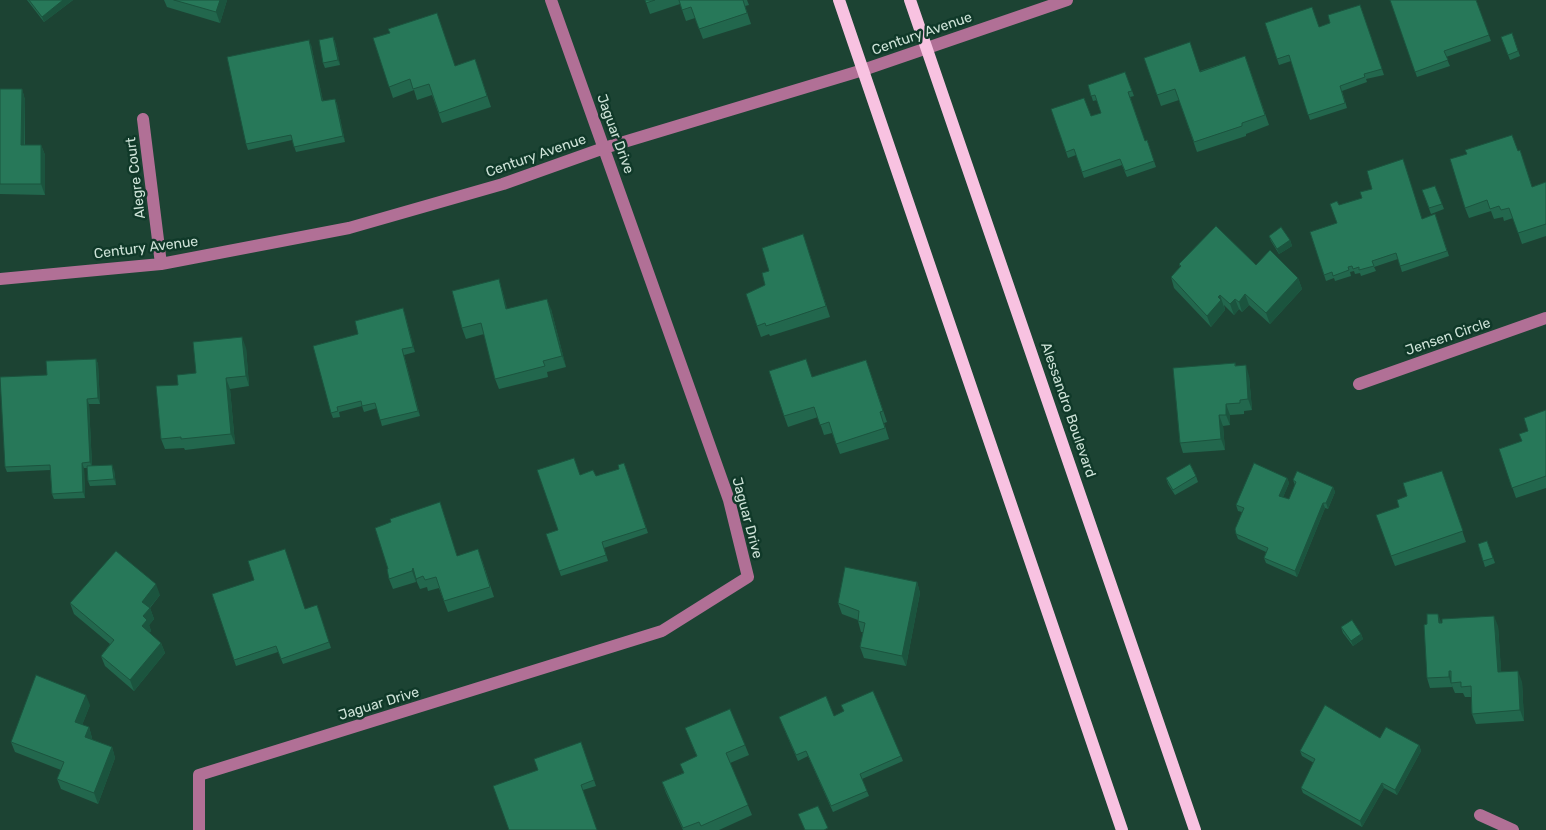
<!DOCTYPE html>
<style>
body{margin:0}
canvas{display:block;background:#1c4333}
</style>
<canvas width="1546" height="830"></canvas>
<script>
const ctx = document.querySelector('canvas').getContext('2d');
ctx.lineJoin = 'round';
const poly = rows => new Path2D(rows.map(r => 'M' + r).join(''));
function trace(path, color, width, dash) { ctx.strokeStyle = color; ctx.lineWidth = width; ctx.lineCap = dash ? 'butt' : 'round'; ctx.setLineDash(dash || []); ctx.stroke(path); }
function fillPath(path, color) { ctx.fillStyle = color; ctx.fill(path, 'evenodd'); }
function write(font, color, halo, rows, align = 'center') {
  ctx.font = font + ' Rubik,sans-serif'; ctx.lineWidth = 5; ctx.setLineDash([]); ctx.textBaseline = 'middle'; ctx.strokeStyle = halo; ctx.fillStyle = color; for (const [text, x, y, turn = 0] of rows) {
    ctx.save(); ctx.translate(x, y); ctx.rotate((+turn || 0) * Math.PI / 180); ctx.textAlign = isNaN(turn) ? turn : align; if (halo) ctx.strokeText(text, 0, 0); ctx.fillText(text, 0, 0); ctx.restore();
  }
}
trace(poly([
 [143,119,161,264],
 [0,279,161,264,349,228,503,184,604,148,863,70,1067,0],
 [1359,384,1546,318],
 [1480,815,1513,830],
 [199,830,199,775,662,631,748,577,729,500,551,0]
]), '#b17096', 12);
trace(poly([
 [839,0,1122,830],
 [910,0,1195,830]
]), '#f8c2e1', 12);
fillPath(poly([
 [27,0,73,0,44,22],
 [164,0,227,0,220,23,167,7],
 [645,0,747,0,749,5,745,6,751,24,703,39,695,18,686,21,680,4,650,14],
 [1390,0,1476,0,1491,41,1446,57,1450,66,1417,77],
 [1360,5,1384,75,1366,79,1367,82,1342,91,1347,108,1310,120,1291,61,1279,65,1265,23,1319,27,1330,23],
 [1512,33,1520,56,1510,60,1501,37],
 [333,37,335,42,340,65,325,68,323,63],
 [373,38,455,66,475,59,491,107,442,123,432,95,417,100,414,90,393,98],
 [311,45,323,101,335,99,337,104,345,142,296,152,292,140,248,150,246,144],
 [1245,56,1269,125,1246,134,1246,136,1197,152,1179,100,1161,106,1144,58,1200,71],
 [1125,72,1134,96,1130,97,1145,141,1147,140,1156,167,1127,177,1122,165,1084,178,1076,155,1068,158,1051,109,1091,116,1101,113,1097,100,1093,101,1088,85],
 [0,89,22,89,25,100,25,145,41,145,45,155,45,195,0,194],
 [1520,150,1532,187,1546,182,1546,236,1522,244,1513,218,1504,221,1503,217,1494,219,1491,211,1469,218,1465,208,1518,151],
 [1435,186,1444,209,1431,214,1422,190],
 [1339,205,1422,219,1435,214,1449,256,1402,272,1398,259,1374,267,1376,271,1361,276,1360,273,1355,274,1354,271,1350,272,1351,276,1335,281,1334,278,1326,281,1310,232,1337,223],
 [803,234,830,317,770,336,769,334,761,337,757,326,765,285,769,271],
 [1269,236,1290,240,1292,246,1279,254,1271,241],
 [1179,264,1256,265,1298,278,1302,289,1270,324,1249,305,1242,312,1239,309,1234,315,1224,305,1225,310,1211,327,1174,288,1171,277,1180,267],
 [502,290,507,309,551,309,566,367,547,372,548,377,499,389,495,379,484,334,466,339,462,328],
 [403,308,415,352,404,355,420,416,382,426,377,408,364,412,362,406,339,412,340,417,333,418,331,413,358,334],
 [246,348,249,386,230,389,235,444,185,450,184,448,165,449,161,439,178,385,196,373],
 [96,359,98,364,100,404,89,404,92,466,114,470,116,485,90,486,88,481,87,468,84,468,85,498,54,499,52,494,50,470,7,472,5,467,47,375],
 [866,360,887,422,884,423,889,439,840,454,832,433,824,435,818,417,788,427,784,416,812,377],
 [1235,363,1236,366,1249,376,1252,410,1244,411,1244,414,1230,415,1230,425,1223,426,1225,450,1183,453,1180,443],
 [1546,410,1546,488,1516,498,1499,449,1522,441,1528,431],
 [624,463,648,533,604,548,608,561,561,576,546,534,558,530,580,475,596,476,619,469],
 [1442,471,1466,542,1395,566,1391,556,1399,507,1407,496],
 [1196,476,1198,482,1175,495,1168,484,1166,478],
 [1287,478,1289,483,1283,497,1289,499,1295,485,1293,480,1333,487,1335,492,1328,509,1325,508,1297,577,1266,563,1264,558,1266,552,1238,539,1236,534,1242,512,1238,511,1236,505],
 [440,502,457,556,482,560,494,597,448,612,439,588,428,591,427,587,420,589,416,580,416,582,393,589,389,579,388,569,391,522],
 [1487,541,1495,563,1485,567,1478,544],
 [917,582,920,593,906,666,864,658,860,647,863,632,861,632,858,621,858,620,842,614,838,603],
 [212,594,305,609,317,605,331,648,283,664,278,652,236,666],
 [160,595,150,608,154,619,149,625,151,631,149,633,161,643,165,653,134,691,105,666,101,656,110,644,74,614,70,603],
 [1441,623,1498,626,1501,672,1522,682,1524,721,1476,724,1472,714,1471,697,1465,697,1463,693,1455,693,1452,686,1452,687,1430,688,1427,678],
 [1341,627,1361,634,1363,639,1353,646,1343,633],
 [90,705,82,725,89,727,92,738,92,740,112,747,115,758,98,804,61,789,57,779,61,770,15,752,11,742],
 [834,716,901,756,903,761,862,779,869,796,833,812,808,756,798,761,781,722],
 [685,728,745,745,749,755,730,763,752,815,719,830,683,830,666,793,662,782,683,773,697,757],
 [1380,738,1419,745,1421,751,1397,795,1384,788,1362,827,1303,793,1301,788,1314,763,1302,756,1300,751],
 [581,742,596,786,583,790,538,770]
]), '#22674d');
fillPath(poly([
 [63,0,73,0,44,22,42,17],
 [220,0,227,0,220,23,216,12],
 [333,37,335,42,340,65,338,60],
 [309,40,311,45,324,107,322,101],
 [22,89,25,100,24,155,21,145],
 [335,99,337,104,345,142,343,136],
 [41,145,45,155,45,195,41,184],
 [1290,240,1292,246,1279,254,1277,249],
 [1298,278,1302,289,1270,324,1266,313],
 [499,279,502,290,510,319,506,309],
 [1245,294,1249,305,1242,312,1239,302],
 [1220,295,1225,310,1211,327,1207,316],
 [547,299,551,309,566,367,562,356],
 [1235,299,1239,309,1234,315,1230,304],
 [403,308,405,314,415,352,413,347],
 [242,337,246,348,249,386,246,376],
 [402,349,404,355,420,416,418,411],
 [96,359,98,364,100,404,98,398],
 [1246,365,1249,376,1252,410,1248,399],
 [226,378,230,389,235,444,231,434],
 [87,399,89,404,92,468,90,462],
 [1226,404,1230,415,1230,425,1226,415],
 [1219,415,1223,426,1225,450,1221,439],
 [82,463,84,468,85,498,83,492],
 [112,465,114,470,116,485,114,479],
 [1287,478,1289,483,1281,502,1279,496],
 [1333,487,1335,492,1328,509,1326,503],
 [1323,503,1325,508,1297,577,1295,571],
 [413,568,417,579,416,582,412,571],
 [917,582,920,593,906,666,902,656],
 [156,584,160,595,146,612,142,602],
 [150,608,154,619,149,625,151,631,146,637,142,626,143,616],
 [1438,614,1442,624,1439,623],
 [1494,616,1498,626,1502,683,1498,672],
 [1361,634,1363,639,1353,646,1351,641],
 [161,643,165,653,134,691,130,680],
 [1449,671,1452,682,1451,683,1452,687,1449,677],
 [1518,671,1522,682,1524,721,1520,710],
 [86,695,90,705,79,733,75,722],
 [89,727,92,738,89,748,85,737],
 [1419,745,1421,751,1397,795,1395,790],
 [112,747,115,758,98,804,94,793],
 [1382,783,1384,788,1362,827,1360,821]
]), '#1b543e');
const building = poly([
 [29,0,63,0,42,17,29,0],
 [174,0,220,0,216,12,174,0],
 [645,0,655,0,646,3,645,0],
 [679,0,743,0,747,13,699,29,691,7,682,10,679,0],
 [1390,0,1476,0,1489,35,1444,51,1448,60,1415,72,1390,0],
 [1360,5,1382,69,1364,74,1365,77,1340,86,1345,103,1308,115,1289,55,1277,59,1265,23,1312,7,1319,27,1330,23,1328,15,1360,5],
 [437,13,455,66,475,59,487,96,439,113,429,84,413,89,410,79,389,87,373,38,390,33,388,29,437,13],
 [1512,33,1518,51,1508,55,1501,37,1512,33],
 [333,37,338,60,323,63,319,40,333,37],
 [309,40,322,101,335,99,343,136,294,147,291,135,246,144,227,57,309,40],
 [1190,42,1200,72,1245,56,1265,115,1242,123,1242,126,1194,142,1175,89,1157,95,1144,58,1190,42],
 [1125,72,1132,91,1128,92,1145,141,1147,140,1154,161,1125,171,1120,159,1082,172,1074,149,1066,152,1051,109,1084,98,1091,116,1101,113,1095,95,1091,96,1088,85,1125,72],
 [0,89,22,89,21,145,41,145,41,184,0,184,0,89],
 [1512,135,1518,151,1520,150,1532,187,1546,182,1546,224,1518,233,1509,208,1501,210,1499,206,1490,209,1487,200,1465,208,1450,159,1467,154,1465,150,1512,135],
 [1403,159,1422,219,1435,214,1447,251,1400,266,1396,253,1372,261,1374,266,1359,270,1359,267,1353,269,1352,266,1348,267,1349,270,1333,276,1332,272,1324,275,1310,232,1337,223,1330,204,1337,201,1339,205,1362,198,1360,192,1372,189,1367,171,1403,159],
 [1435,186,1442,204,1429,208,1422,190,1435,186],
 [1216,226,1256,265,1270,250,1298,278,1266,313,1245,294,1239,302,1235,299,1230,304,1220,295,1218,297,1221,300,1207,316,1171,277,1181,266,1179,264,1216,226],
 [1281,227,1290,240,1277,249,1269,236,1281,227],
 [803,234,826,306,766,326,765,323,757,326,746,294,765,285,762,273,769,271,762,248,803,234],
 [499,279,506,309,547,299,562,356,543,361,545,366,495,379,481,323,462,328,452,291,499,279],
 [403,308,413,347,402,349,418,411,380,420,375,403,362,406,361,401,337,407,338,411,331,413,313,346,358,334,355,321,403,308],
 [242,337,246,376,226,378,231,434,181,439,181,437,161,439,156,386,178,385,177,375,196,373,193,342,242,337],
 [96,359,98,398,87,399,90,462,82,463,83,492,52,494,50,465,5,467,0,377,47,375,46,361,96,359],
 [806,359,812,377,866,360,883,411,880,412,885,428,836,444,829,422,820,425,814,407,784,416,769,371,806,359],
 [1235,363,1235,366,1246,365,1248,399,1240,400,1240,403,1226,404,1226,415,1219,415,1221,439,1180,443,1173,368,1235,363],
 [1546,410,1546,476,1512,488,1499,449,1522,441,1519,434,1528,431,1524,418,1546,410],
 [574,458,580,475,593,470,596,476,619,469,618,465,624,463,646,528,602,542,606,555,559,571,546,534,558,530,537,470,574,458],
 [1254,463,1287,478,1279,496,1289,499,1296,482,1293,480,1297,471,1333,487,1326,503,1323,503,1295,571,1264,558,1268,548,1236,534,1235,529,1244,508,1236,505,1254,463],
 [1190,464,1196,476,1173,490,1166,478,1190,464],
 [112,465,114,479,88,481,87,466,112,465],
 [1442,471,1463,531,1391,556,1376,515,1399,507,1397,500,1407,496,1403,483,1442,471],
 [440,502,457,556,478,549,490,587,444,601,436,577,425,580,423,576,416,579,413,568,412,571,389,579,387,569,388,569,375,528,391,522,390,519,440,502],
 [1487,541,1493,558,1483,561,1478,544,1487,541],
 [285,549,305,609,317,605,329,642,281,659,276,646,234,660,212,594,254,580,248,561,285,549],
 [116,551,156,584,142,602,150,608,143,616,147,620,142,626,161,643,130,680,101,656,114,640,70,603,116,551],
 [845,567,917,582,902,656,860,647,865,623,858,621,859,611,838,603,845,567],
 [1427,614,1438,614,1439,623,1442,623,1442,619,1494,616,1498,672,1518,671,1520,710,1472,714,1471,686,1461,687,1461,682,1451,683,1451,671,1449,671,1449,677,1427,678,1424,625,1427,624,1427,614],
 [1352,620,1361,634,1351,641,1341,627,1352,620],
 [36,675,86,695,75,722,89,727,85,737,112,747,94,793,57,779,64,762,11,742,36,675],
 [873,691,901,756,860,774,867,791,831,806,806,751,796,755,779,717,826,696,834,716,844,711,841,705,873,691],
 [1325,705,1380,738,1386,727,1419,745,1395,790,1382,783,1360,821,1301,788,1315,759,1300,751,1325,705],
 [730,709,745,745,726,753,748,805,701,826,699,822,683,828,662,782,684,773,680,764,697,756,685,728,730,709],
 [581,742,594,780,581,785,597,830,509,830,493,786,538,770,534,759,581,742],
 [818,806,828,828,824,830,805,830,798,814,818,806]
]);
fillPath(building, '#277859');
trace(building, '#1b543e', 1);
write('14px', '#cee3d8', '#103929', [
 ["Century Avenue",922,34,-19],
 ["Jaguar Drive",615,134,70],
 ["Century Avenue",536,156,-19],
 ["Alegre Court",136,178,-97],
 ["Century Avenue",146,248,-7],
 ["Jensen Circle",1448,337,-19],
 ["Alessandro Boulevard",1068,410,71],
 ["Jaguar Drive",747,518,75],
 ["Jaguar Drive",379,704,-17]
]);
</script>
